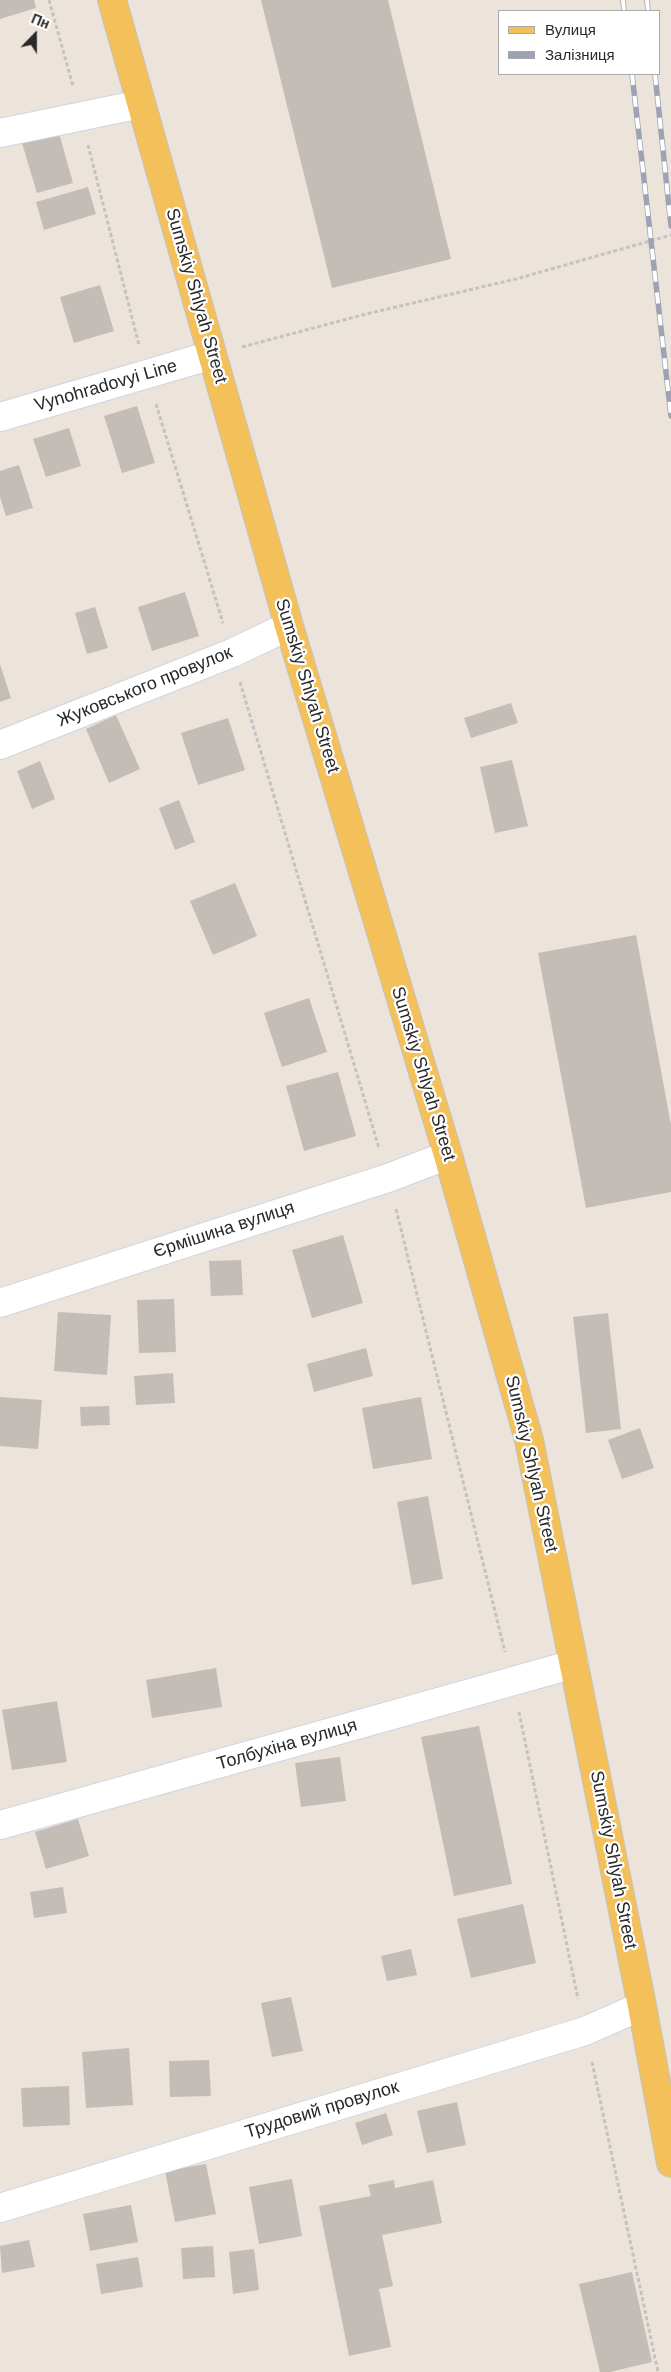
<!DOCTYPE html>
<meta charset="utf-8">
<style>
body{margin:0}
#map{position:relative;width:671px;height:2372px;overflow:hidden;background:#ece3db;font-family:Arial,sans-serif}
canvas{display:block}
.legend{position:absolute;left:498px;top:10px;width:162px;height:65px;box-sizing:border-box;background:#fff;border:1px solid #a9a9a9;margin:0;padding:6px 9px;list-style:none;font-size:15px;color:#292929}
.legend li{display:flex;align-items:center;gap:10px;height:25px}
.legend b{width:25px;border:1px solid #a9a9a9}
.north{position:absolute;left:10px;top:10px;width:50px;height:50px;-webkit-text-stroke:4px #fff;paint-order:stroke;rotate:22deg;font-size:14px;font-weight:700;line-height:20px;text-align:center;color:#292929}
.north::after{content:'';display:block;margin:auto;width:18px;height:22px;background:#292929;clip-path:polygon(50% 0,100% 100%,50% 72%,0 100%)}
</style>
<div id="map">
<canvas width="671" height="2372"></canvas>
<ul class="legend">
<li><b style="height:6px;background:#f3c059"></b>Вулиця</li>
<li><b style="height:6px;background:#9da3b4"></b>Залізниця</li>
</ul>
<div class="north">Пн</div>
</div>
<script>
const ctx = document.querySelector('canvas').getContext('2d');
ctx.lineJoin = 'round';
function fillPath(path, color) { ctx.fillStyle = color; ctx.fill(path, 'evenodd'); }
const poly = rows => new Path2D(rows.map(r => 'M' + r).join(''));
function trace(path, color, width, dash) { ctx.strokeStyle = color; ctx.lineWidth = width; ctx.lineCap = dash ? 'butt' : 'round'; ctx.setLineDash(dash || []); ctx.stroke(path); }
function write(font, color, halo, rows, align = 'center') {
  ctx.font = font + ' Arial,sans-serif'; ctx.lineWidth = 4.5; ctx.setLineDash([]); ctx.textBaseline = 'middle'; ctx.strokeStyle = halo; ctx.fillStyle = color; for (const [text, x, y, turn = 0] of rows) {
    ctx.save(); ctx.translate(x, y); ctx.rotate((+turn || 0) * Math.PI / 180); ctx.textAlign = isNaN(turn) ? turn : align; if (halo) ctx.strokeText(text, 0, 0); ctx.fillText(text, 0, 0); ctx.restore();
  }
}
fillPath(poly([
 [0,0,34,0,36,8,0,19],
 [261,0,388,0,451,259,332,288],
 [59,133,73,183,37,193,22,143],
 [88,187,96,214,44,230,36,202],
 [100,285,114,331,74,343,60,297],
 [137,406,155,463,122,473,104,416],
 [69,428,81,466,46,477,33,439],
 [19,465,33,508,6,516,0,497,0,471],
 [185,592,199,636,152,651,138,607],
 [95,607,108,648,87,654,75,613],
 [0,664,11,698,0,702],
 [511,703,518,723,471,738,464,718],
 [116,715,140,769,109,783,86,729],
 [228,718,245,770,198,785,181,733],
 [512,760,528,826,495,833,480,767],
 [40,761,55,799,32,809,17,771],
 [179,800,195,842,175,850,159,808],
 [235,883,257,936,213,955,190,901],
 [636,935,671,1125,671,1192,586,1208,538,953],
 [309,998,327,1052,282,1067,264,1013],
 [338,1072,356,1136,304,1151,286,1086],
 [343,1235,363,1303,312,1318,292,1250],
 [241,1260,243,1295,211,1296,209,1261],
 [174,1299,176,1352,139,1353,137,1300],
 [58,1312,111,1315,107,1375,54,1371],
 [608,1313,621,1429,586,1433,573,1317],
 [366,1348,373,1376,314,1392,307,1364],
 [173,1373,175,1403,136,1405,134,1376],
 [0,1397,42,1400,38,1449,0,1446],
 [421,1397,432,1459,373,1469,362,1408],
 [109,1406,110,1425,81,1426,80,1407],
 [640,1428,654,1468,622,1479,608,1440],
 [428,1496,443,1579,412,1585,397,1502],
 [216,1668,222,1707,152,1718,146,1680],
 [57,1701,67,1762,12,1770,2,1710],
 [479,1726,512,1884,454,1896,421,1737],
 [340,1757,346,1801,301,1807,295,1763],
 [78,1819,89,1856,46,1869,35,1832],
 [63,1887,67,1913,34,1918,30,1892],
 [523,1904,536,1963,471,1978,457,1919],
 [411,1949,417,1975,387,1981,381,1956],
 [291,1997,303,2051,272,2057,261,2003],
 [129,2048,133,2105,86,2108,82,2052],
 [209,2060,211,2096,170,2097,169,2061],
 [69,2086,70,2125,23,2127,21,2088],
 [457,2102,466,2145,427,2153,417,2111],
 [386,2113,393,2135,362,2145,355,2123],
 [206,2164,216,2214,175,2222,165,2171],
 [292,2179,302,2236,259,2244,249,2187],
 [394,2180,395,2188,433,2180,442,2223,382,2235,393,2286,379,2289,391,2347,349,2356,319,2206,371,2196,368,2185],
 [131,2205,138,2242,90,2251,83,2214],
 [29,2240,35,2267,2,2273,0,2246],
 [213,2246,215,2277,183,2279,181,2248],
 [254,2249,259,2290,233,2294,229,2252],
 [138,2257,143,2287,101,2294,96,2264],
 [632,2272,652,2362,610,2372,600,2372,579,2284]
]), '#c4bdb7');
const minor = poly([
 [0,133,141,104],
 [0,417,212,355],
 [0,745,232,653,289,626],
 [0,1303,388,1178,448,1155],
 [0,1825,574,1664],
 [0,2208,585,2031,642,2006]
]);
const major = poly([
 [112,0,289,626,448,1155,529,1440,642,2006,671,2163]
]);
trace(minor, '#d0d5e3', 30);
trace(major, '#c3c3c3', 30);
trace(poly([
 [49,0,73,86],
 [88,145,139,345],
 [242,347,366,314,516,279,671,235],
 [156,404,223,623],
 [240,682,379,1148],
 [396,1209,505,1652],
 [519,1712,578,1999],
 [592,2062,658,2372]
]), '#c3c3c3', 3, [4, 2.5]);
trace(minor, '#fff', 28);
trace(major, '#f3c059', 28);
const rail = poly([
 [623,0,624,11],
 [647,0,648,11],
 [632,74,671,416],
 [655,74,671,226]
]);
trace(rail, '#9da3b4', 5.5);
trace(rail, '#fff', 4, [11]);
write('18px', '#292929', '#fff', [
 ["Sumskiy Shlyah Street",196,296,74],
 ["Vynohradovyi Line",106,386,-16],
 ["Sumskiy Shlyah Street",307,686,73],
 ["Жуковського провулок",145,687,-22],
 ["Sumskiy Shlyah Street",423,1074,73],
 ["Єрмішина вулиця",224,1230,-18],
 ["Sumskiy Shlyah Street",531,1464,77],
 ["Толбухіна вулиця",287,1745,-16],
 ["Sumskiy Shlyah Street",613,1860,79],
 ["Трудовий провулок",322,2110,-17]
]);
</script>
